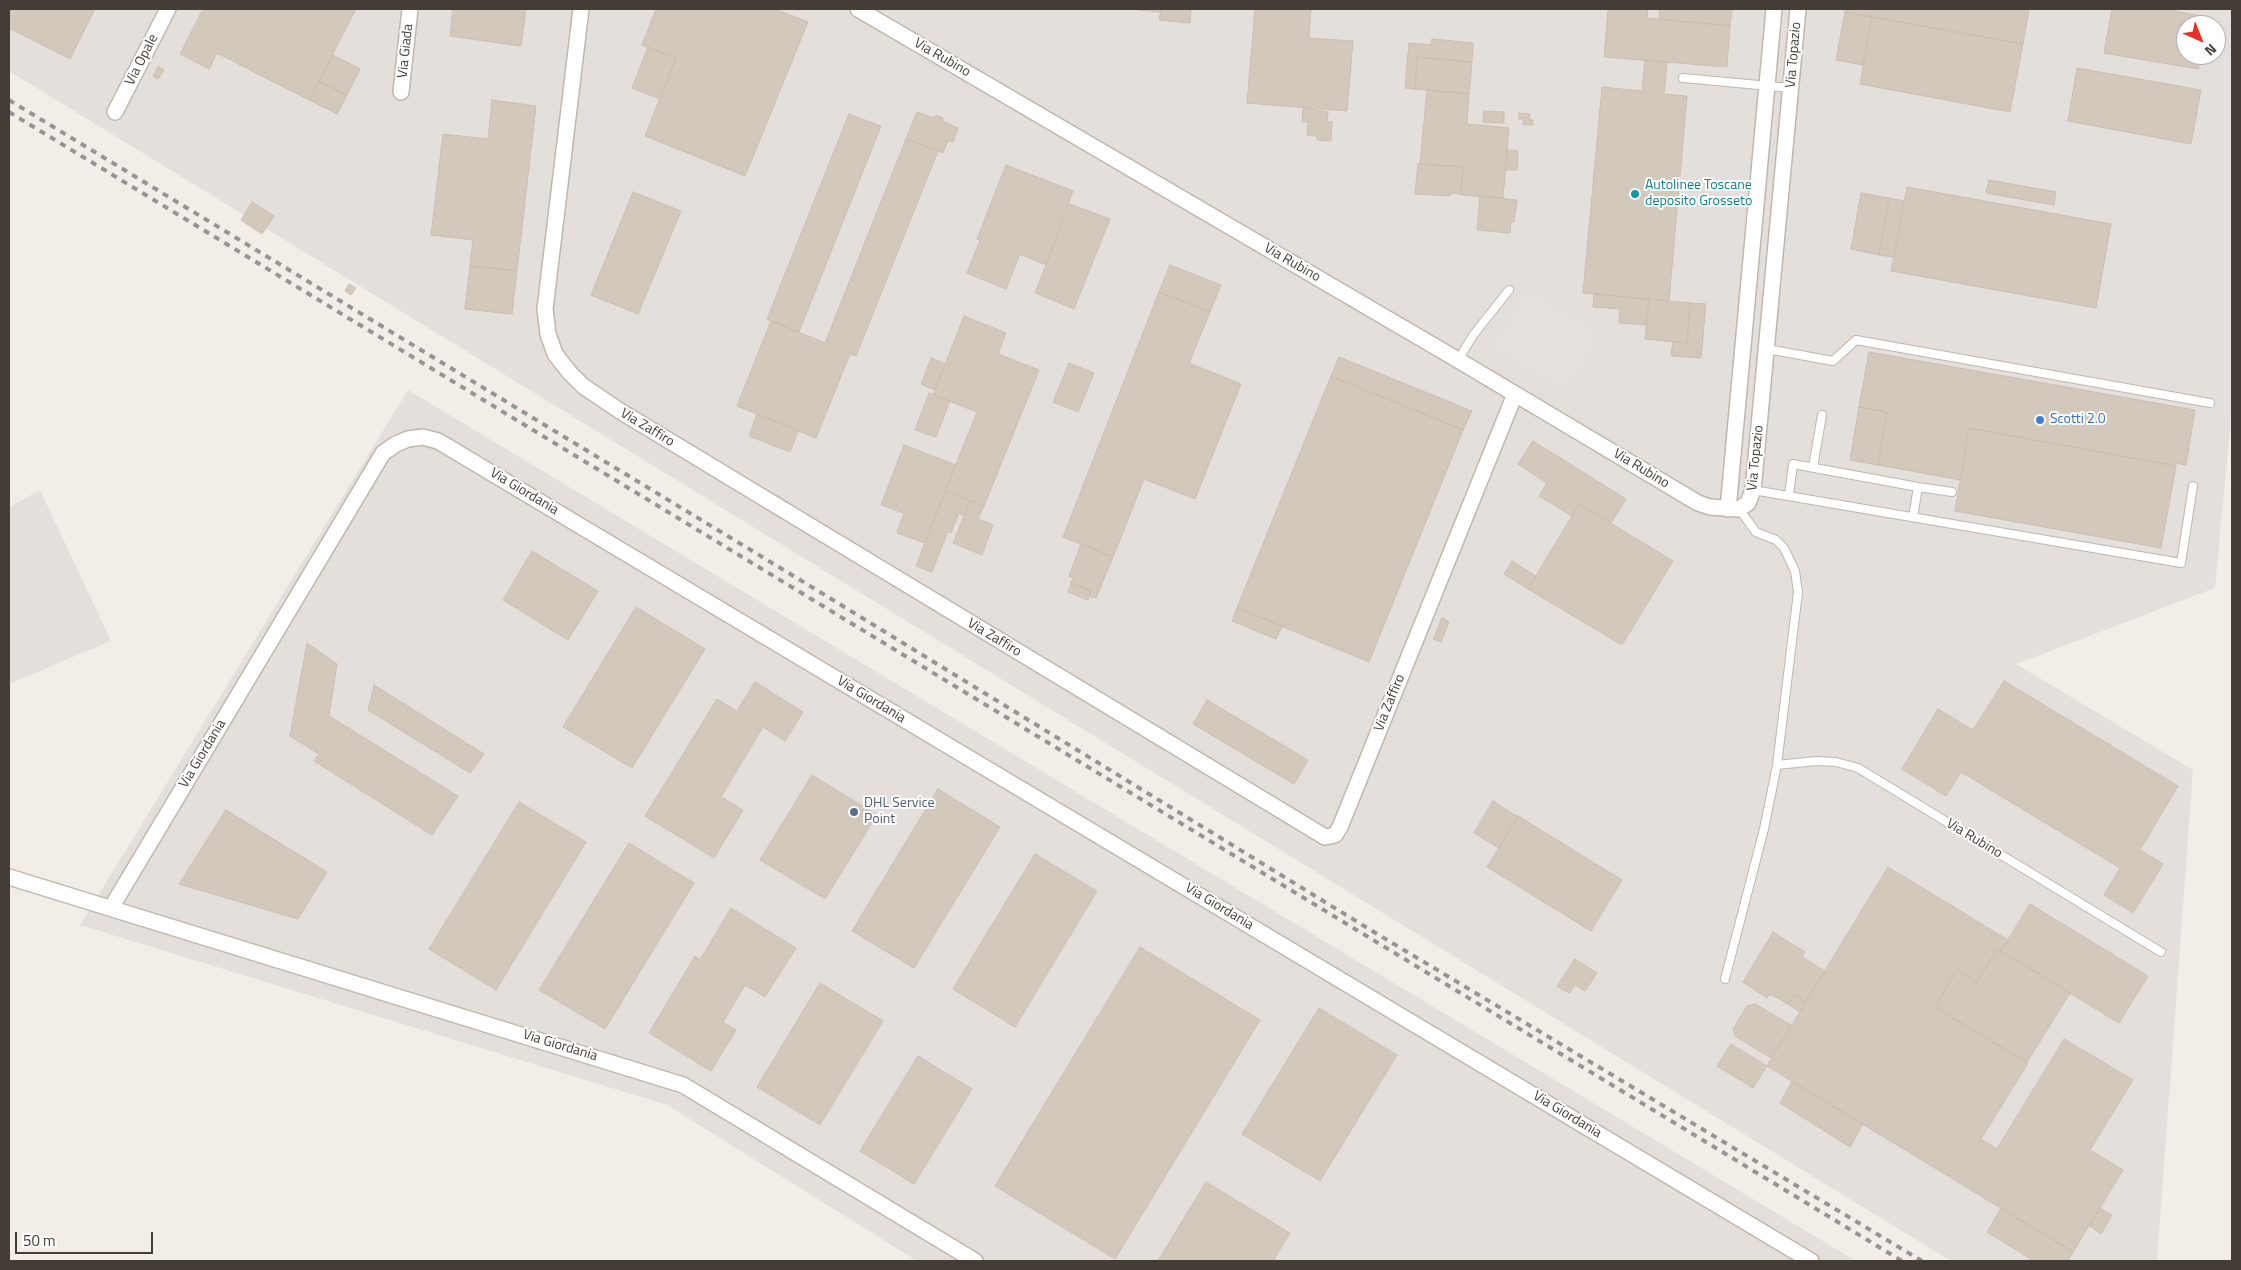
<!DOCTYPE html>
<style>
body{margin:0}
#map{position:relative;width:2241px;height:1270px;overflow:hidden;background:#f2ede6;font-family:"Titillium Web",sans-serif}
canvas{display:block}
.frame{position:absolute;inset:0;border:10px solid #443d36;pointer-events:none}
.north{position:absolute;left:2176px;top:15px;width:50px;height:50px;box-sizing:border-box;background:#fff;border:1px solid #b4b1af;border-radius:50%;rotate:136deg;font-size:14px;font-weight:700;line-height:20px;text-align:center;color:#443d36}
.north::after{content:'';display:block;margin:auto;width:18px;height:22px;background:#ea3025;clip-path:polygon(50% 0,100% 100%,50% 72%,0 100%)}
.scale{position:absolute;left:15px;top:1232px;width:138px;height:22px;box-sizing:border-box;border:2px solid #443d36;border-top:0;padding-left:6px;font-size:15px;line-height:18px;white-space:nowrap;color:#443d36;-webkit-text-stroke:4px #fff;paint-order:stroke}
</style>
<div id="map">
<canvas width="2241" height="1270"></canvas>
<div class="frame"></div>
<div class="north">N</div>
<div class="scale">50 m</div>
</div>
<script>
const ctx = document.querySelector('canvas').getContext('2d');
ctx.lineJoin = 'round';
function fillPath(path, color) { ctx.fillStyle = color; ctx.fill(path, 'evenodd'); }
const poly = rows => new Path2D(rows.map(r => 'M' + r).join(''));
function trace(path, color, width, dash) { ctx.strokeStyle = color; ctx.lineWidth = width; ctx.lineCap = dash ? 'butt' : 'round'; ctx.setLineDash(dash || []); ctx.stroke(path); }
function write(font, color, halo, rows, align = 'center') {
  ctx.font = font + ' "Titillium Web",sans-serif'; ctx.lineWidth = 4; ctx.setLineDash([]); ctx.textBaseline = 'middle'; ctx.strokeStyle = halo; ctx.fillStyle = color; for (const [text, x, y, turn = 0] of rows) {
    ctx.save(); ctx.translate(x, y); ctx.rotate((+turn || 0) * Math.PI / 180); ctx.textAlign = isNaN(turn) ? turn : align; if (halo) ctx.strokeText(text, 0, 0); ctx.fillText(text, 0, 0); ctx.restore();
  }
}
fillPath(poly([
 [9,9,2232,9,2232,408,2215,588,2016,664,2193,770,2157,1261,1951,1261,9,71],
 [2186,25,2216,25,2216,55,2186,55],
 [408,390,1856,1261,917,1261,667,1105,80,925],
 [40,490,111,641,9,684,9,507]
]), '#e4dfdb');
fillPath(poly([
 [1527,288,1602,333,1567,393,1492,348]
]), '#e3e0de');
const building = poly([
 [10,9,95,9,70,59,9,28,10,9],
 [203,9,356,9,309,100,217,53,209,69,180,54,203,9],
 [453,9,526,9,521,46,450,36,453,9],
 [656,9,775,9,808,22,745,176,645,136,676,58,642,45,656,9],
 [1127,9,1161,9,1160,12,1127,9],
 [1161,9,1191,9,1190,23,1159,20,1161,9],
 [1255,9,1311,9,1309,38,1353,41,1347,111,1247,103,1255,9],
 [1608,9,1648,9,1647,18,1730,26,1727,67,1604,57,1608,9],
 [1660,9,1732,9,1730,26,1659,19,1660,9],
 [1845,9,2029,9,2023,44,1845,12,1845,9],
 [2112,9,2163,9,2207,17,2206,25,2186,25,2186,55,2201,55,2198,69,2104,53,2112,9],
 [1845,12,1872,17,1863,65,1836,60,1845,12],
 [1872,17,2023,44,2010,112,1860,84,1872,17],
 [1432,39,1473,43,1472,62,1417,57,1415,89,1405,88,1409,43,1431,45,1432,39],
 [648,47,676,58,660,99,632,88,648,47],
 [333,55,360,69,347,95,319,81,333,55],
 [1417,57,1472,62,1469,94,1415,89,1417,57],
 [1645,60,1667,62,1664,94,1687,96,1669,301,1583,293,1602,87,1642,91,1645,60],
 [158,67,164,70,158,79,153,76,158,67],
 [2077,68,2201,90,2191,144,2068,121,2077,68],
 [319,81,347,95,337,114,309,100,319,81],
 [1427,90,1469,94,1467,124,1509,128,1503,198,1461,195,1463,167,1420,164,1427,90],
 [492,100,536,106,517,271,470,266,473,240,431,235,443,134,488,139,492,100],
 [1303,108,1328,112,1327,122,1332,121,1331,141,1317,140,1317,136,1307,135,1308,122,1302,122,1303,108],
 [1484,111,1504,112,1504,123,1483,122,1484,111],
 [917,112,934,118,936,115,943,118,942,121,958,128,953,142,948,140,943,153,906,139,917,112],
 [1519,113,1530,114,1529,119,1533,120,1533,125,1523,125,1523,119,1519,119,1519,113],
 [849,114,881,126,799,332,767,319,849,114],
 [906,139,938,151,856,356,850,354,816,438,737,406,771,321,825,343,906,139],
 [1507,150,1518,151,1517,170,1505,170,1507,150],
 [1418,164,1463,167,1461,194,1450,193,1450,196,1415,194,1418,164],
 [1006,165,1073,191,1046,265,1020,254,1006,289,967,273,980,240,977,239,1006,165],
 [1989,180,2056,192,2054,205,1986,193,1989,180],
 [1907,187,2111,224,2096,308,1891,271,1907,187],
 [633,192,681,211,638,314,591,295,633,192],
 [1861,193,1889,198,1879,255,1851,249,1861,193],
 [1480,196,1517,200,1514,222,1511,222,1510,233,1477,230,1480,196],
 [1889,198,1904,201,1894,257,1879,255,1889,198],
 [252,202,274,216,262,234,241,220,252,202],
 [1070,204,1110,219,1074,309,1035,293,1070,204],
 [1170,265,1221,285,1210,312,1159,292,1170,265],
 [470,266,517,271,512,314,465,309,470,266],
 [349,284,356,288,351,295,345,291,349,284],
 [1159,292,1210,312,1189,363,1241,384,1195,499,1144,479,1113,557,1063,537,1159,292],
 [1594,294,1649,299,1646,325,1619,323,1620,309,1593,307,1594,294],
 [1649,299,1690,303,1687,343,1645,339,1649,299],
 [1690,303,1706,304,1701,358,1671,356,1673,341,1687,343,1690,303],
 [964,316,1006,333,998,354,1039,370,984,506,945,491,977,412,933,395,964,316],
 [1869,352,2195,410,2186,465,2176,463,2176,466,1969,428,1961,480,1878,465,1887,412,1859,407,1869,352],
 [1339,357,1472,411,1463,430,1331,376,1339,357],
 [931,358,945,364,935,390,921,384,931,358],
 [1069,363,1094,373,1078,412,1053,402,1069,363],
 [1331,376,1463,430,1369,662,1237,608,1331,376],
 [929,393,950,401,936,437,915,430,929,393],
 [1859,407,1887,412,1878,465,1850,460,1859,407],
 [757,414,798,431,790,452,749,436,757,414],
 [1969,428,2176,466,2161,548,1955,511,1969,428],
 [1533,441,1626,499,1611,523,1579,504,1572,516,1539,496,1547,483,1518,464,1533,441],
 [904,445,956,465,925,543,897,533,904,513,881,505,904,445],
 [945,491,970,501,964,516,959,513,951,533,948,531,932,572,916,566,945,491],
 [970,501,984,506,978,519,993,525,982,555,953,543,970,501],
 [1579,504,1673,561,1622,645,1528,589,1579,504],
 [1081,544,1113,557,1096,598,1090,596,1091,591,1071,583,1073,578,1069,576,1081,544],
 [532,551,598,591,568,640,503,600,532,551],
 [1512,561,1536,576,1528,589,1504,574,1512,561],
 [1071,583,1091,591,1088,600,1068,592,1071,583],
 [636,607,705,649,632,768,563,727,636,607],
 [1237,608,1282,626,1276,639,1232,621,1237,608],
 [1442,618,1449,622,1441,642,1433,639,1442,618],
 [307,643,337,664,329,716,458,796,432,835,314,761,319,754,290,736,307,643],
 [2004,681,2178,786,2140,850,2163,864,2133,913,2104,895,2120,868,1961,772,1946,796,1902,769,1938,709,1973,730,2004,681],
 [755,682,803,712,785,741,763,727,721,797,743,810,714,858,645,816,717,699,737,711,755,682],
 [374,685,484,754,470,773,368,710,374,685],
 [1207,700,1308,760,1294,784,1193,724,1207,700],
 [812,775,877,815,825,899,760,860,812,775],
 [938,789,1000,827,914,968,852,931,938,789],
 [1493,801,1518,817,1499,848,1474,833,1493,801],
 [519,802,586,842,496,990,429,949,519,802],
 [226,810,327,872,298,919,179,884,226,810],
 [1518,816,1622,880,1591,931,1487,867,1518,816],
 [629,843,694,883,605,1029,539,990,629,843],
 [1035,854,1097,891,1015,1027,953,989,1035,854],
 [1888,867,2008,940,2001,951,1997,949,1977,982,1957,970,1935,1007,2028,1063,1981,1139,1997,1149,2064,1039,2133,1080,2090,1150,2123,1170,2073,1252,1767,1066,1888,867],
 [2030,904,2148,976,2119,1023,2001,951,2030,904],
 [731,908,796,948,765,997,745,985,723,1022,736,1030,711,1071,649,1033,695,956,700,960,731,908],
 [1773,932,1805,952,1802,957,1825,971,1805,1002,1794,995,1788,1004,1770,994,1767,998,1743,982,1773,932],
 [1140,947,1260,1020,1115,1259,995,1186,1140,947],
 [1997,949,2070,993,2027,1062,1935,1007,1957,970,1977,982,1997,949],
 [1575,959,1597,973,1585,991,1575,985,1569,993,1557,986,1575,959],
 [820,983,883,1021,820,1125,757,1087,820,983],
 [1794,995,1805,1002,1800,1012,1788,1004,1794,995],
 [1755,1004,1791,1025,1771,1058,1735,1036,1733,1029,1747,1006,1755,1004],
 [1319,1008,1397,1055,1320,1181,1242,1134,1319,1008],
 [1731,1044,1767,1066,1753,1088,1717,1066,1731,1044],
 [918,1056,972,1089,914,1184,860,1151,918,1056],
 [1792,1081,1863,1124,1850,1147,1780,1103,1792,1081],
 [1206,1182,1290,1233,1273,1261,1158,1261,1206,1182],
 [2001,1208,2073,1252,2068,1261,2034,1261,1987,1232,2001,1208],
 [2100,1208,2112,1215,2101,1234,2090,1226,2100,1208]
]);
fillPath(building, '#d2c8bc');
trace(building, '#cdbfb0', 1);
const lane = poly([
 [1683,78,1791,88],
 [1767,349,1833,361,1856,340,2210,403],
 [1458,360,1474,334,1509,290],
 [1813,467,1822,415],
 [1753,490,2181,563,2193,486],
 [1789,495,1793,464,1918,487],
 [1913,517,1918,487,1952,492],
 [1777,765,1816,761,1836,762,1858,768,2161,952],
 [1725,979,1764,829,1777,765,1798,592,1795,571,1784,548,1776,540,1756,532,1739,509]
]);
const street = poly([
 [581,9,545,309,548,334,555,354,570,373,583,386,620,411,1325,837,1335,835,1340,827,1515,394],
 [858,9,1458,360,1698,503,1710,507,1739,509,1748,503,1753,490,1798,9],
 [401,92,410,9],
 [115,112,168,9],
 [1728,509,1774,9],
 [9,877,683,1085,975,1261],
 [111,908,383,453,396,444,408,439,423,437,438,441,1811,1261]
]);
trace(lane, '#bfb7ad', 10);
trace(street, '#bfb7ad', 18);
trace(lane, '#fff', 8);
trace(street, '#fff', 15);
trace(poly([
 [9,100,815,589,1369,929,1922,1261],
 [9,112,1902,1261]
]), '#959595', 4, [6, 6]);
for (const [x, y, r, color] of [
 [1635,194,5,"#0f9aa8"],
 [2040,420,5,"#3f7fe0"],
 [854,812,5,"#5c6f8a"]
]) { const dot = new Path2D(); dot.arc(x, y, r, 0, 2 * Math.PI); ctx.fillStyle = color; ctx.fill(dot); trace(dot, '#fff', 2); }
write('14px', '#443d36', '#fff', [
 ["Via Giada",406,51,-84],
 ["Via Topazio",1794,55,-85],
 ["Via Rubino",942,58,30],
 ["Via Opale",142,60,-63],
 ["Via Rubino",1292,263,30],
 ["Via Zaffiro",647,428,31],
 ["Via Topazio",1756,458,-84],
 ["Via Rubino",1641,469,31],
 ["Via Giordania",524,492,31],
 ["Via Zaffiro",994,638,31],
 ["Via Giordania",871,700,31],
 ["Via Zaffiro",1390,703,-68],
 ["Via Giordania",203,754,-59],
 ["Via Rubino",1974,839,31],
 ["Via Giordania",1219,907,31],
 ["Via Giordania",560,1046,17],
 ["Via Giordania",1567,1115,31]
]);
write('14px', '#0d838f', '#fff', [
 ["Autolinee Toscane",1645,186],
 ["deposito Grosseto",1645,202]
], 'left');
write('14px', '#366cbe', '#fff', [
 ["Scotti 2.0",2050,420]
], 'left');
write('14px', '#4e5e75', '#fff', [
 ["DHL Service",864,804],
 ["Point",864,820]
], 'left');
</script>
